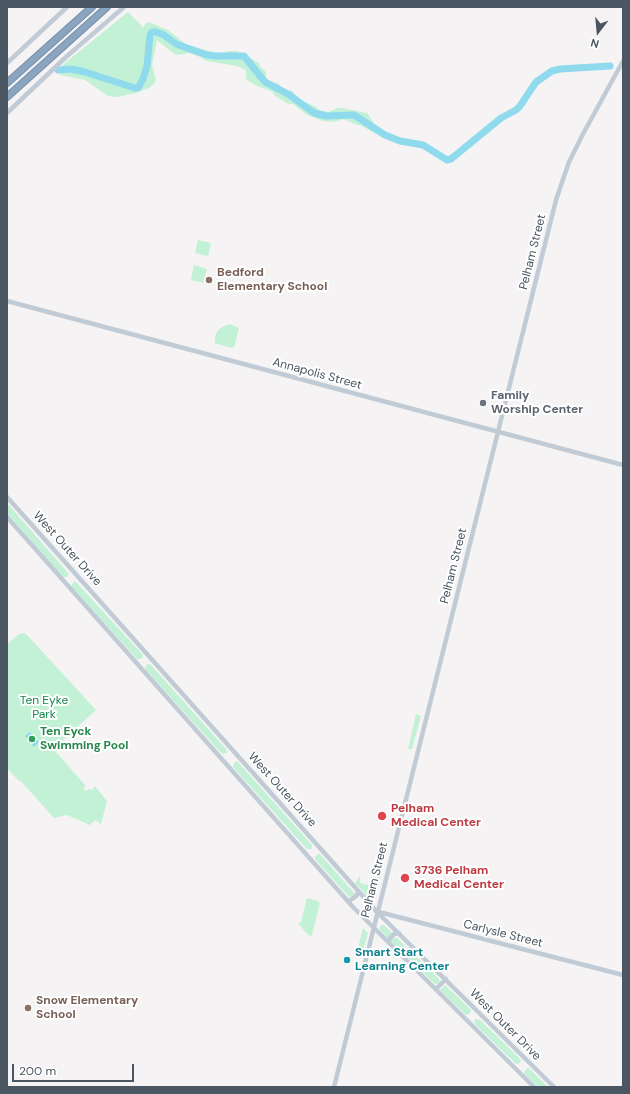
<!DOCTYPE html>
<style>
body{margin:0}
#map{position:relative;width:630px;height:1094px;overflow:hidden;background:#f5f3f3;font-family:"DM Sans",sans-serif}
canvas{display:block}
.frame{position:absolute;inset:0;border:8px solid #4a5661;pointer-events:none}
.north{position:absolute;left:578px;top:12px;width:40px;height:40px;-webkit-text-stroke:3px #fff;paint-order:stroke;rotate:196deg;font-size:11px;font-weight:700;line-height:16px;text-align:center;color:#4a5661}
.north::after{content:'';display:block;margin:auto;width:14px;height:18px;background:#4a5661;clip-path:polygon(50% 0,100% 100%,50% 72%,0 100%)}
.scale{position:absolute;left:12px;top:1064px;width:122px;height:18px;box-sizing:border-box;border:2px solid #4a5661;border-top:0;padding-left:5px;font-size:12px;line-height:14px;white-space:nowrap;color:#4a5661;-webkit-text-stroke:3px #fff;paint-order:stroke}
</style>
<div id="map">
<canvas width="630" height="1094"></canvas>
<div class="frame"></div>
<div class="north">N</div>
<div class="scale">200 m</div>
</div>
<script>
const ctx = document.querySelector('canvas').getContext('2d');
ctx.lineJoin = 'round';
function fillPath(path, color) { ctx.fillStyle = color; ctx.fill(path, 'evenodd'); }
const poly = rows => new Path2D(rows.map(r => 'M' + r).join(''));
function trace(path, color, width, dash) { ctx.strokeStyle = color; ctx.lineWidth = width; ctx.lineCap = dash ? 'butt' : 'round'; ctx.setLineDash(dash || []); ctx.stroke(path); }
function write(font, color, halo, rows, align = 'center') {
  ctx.font = font + ' "DM Sans",sans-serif'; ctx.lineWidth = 4; ctx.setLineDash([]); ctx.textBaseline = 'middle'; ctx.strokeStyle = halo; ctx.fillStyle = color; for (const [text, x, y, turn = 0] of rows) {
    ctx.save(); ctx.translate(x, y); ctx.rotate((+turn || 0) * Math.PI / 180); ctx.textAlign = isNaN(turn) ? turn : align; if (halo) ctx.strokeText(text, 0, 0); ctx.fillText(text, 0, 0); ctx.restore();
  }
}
fillPath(poly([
 [128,12,144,28,145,24,149,22,168,30,187,45,220,54,229,51,237,51,246,55,260,64,259,65,266,72,266,77,268,80,279,84,282,88,288,91,291,90,301,100,316,107,319,110,329,112,337,108,342,108,367,113,378,129,376,134,360,125,357,125,344,119,332,122,323,121,307,115,293,104,289,104,275,96,273,92,255,85,246,79,246,70,237,66,206,61,200,57,189,53,178,55,174,54,157,40,152,65,156,80,154,84,149,88,132,94,117,97,108,96,85,80,61,75,58,70,65,63],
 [198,240,211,243,208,256,195,253],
 [194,265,207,269,203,283,191,280],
 [230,324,239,328,234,347,231,348,215,343,215,336,218,330,224,326],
 [7,503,69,574,67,577,63,577,7,513],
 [75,581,142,654,143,656,141,659,137,659,72,587,72,584],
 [24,633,27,635,96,710,51,751,54,750,55,751,86,786,83,788,86,791,89,789,92,790,95,786,107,801,101,824,95,820,90,825,67,815,54,818,20,780,19,781,7,768,7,644,19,634],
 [147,664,151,665,226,749,227,753,222,754,146,670,145,668],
 [416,714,421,716,412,749,408,749],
 [236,761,238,762,312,845,312,849,307,849,233,767,233,765],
 [378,848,383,849,386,853,376,896,373,899,369,898,355,883,360,876,360,882,362,884,368,885,371,882,374,883,382,852,378,851],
 [318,854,320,854,354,893,354,895,351,897,349,897,315,859,315,857],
 [307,898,318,901,320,903,312,935,311,936,308,935,298,923,301,922],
 [381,925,384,925,392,933,388,938,379,929],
 [363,928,368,933,363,950,358,949],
 [393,937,397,938,438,978,440,982,438,984,435,984,392,942,392,939],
 [445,985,470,1009,471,1012,469,1014,466,1015,440,990],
 [475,1019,480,1020,519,1058,521,1061,520,1063,516,1064,476,1025,474,1023],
 [527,1068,529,1068,548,1087,538,1087,524,1073]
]), '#c3f1d5');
fillPath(poly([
 [30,732,39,742,34,747,25,736]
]), '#90daee');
trace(poly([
 [58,70,71,69,85,72,135,88,138,88,143,79,147,66,150,35,152,32,156,32,164,35,176,44,207,55,217,56,244,56,265,82,288,94,314,113,326,116,354,115,385,135,400,141,423,145,447,160,451,159,501,118,516,110,520,106,536,82,552,71,560,69,610,66]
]), '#90daee', 7);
const highway = poly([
 [7,83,92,7],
 [7,97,107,7]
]);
trace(highway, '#7690ad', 8);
trace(poly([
 [7,63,67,7],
 [7,113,66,57,124,7],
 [7,301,623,465],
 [7,497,377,912,554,1087],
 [7,517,353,907,534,1087],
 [349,901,355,897,359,892],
 [379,912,623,975],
 [389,942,390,938,394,934,399,933],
 [436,989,446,979],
 [334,1087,556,200,569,162,583,134,623,61]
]), '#c1cbd6', 4.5);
trace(highway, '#8ba5c1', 6);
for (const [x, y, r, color] of [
 [209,280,4,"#8d6e63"],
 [483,403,4,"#6b7280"],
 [32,739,4,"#2e9e5b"],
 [382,816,5,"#e0444e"],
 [405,878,5,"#e0444e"],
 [347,960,4,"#0f9aa8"],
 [28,1008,4,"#8d6e63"]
]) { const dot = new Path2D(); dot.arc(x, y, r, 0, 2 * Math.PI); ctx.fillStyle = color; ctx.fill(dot); trace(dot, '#fff', 1.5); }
write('12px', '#4a5661', '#fff', [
 ["Pelham Street",533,252,-76],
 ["Annapolis Street",317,374,15],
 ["West Outer Drive",67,549,48],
 ["Pelham Street",454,566,-76],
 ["West Outer Drive",282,790,48],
 ["Pelham Street",375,880,-76],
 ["Carlysle Street",503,934,14],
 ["West Outer Drive",505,1025,45]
]);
write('bold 12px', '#785e54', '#fff', [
 ["Bedford",217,273],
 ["Elementary School",217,287],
 ["Snow Elementary",36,1001],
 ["School",36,1015]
], 'left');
write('bold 12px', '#5b616d', '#fff', [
 ["Family",491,396],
 ["Worship Center",491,410]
], 'left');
write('12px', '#17864f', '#fff', [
 ["Ten Eyke",44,701],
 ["Park",44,715]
]);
write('bold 12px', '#27864d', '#fff', [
 ["Ten Eyck",40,732],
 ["Swimming Pool",40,746]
], 'left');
write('bold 12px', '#be3a42', '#fff', [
 ["Pelham",391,809],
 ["Medical Center",391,823],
 ["3736 Pelham",414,871],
 ["Medical Center",414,885]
], 'left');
write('bold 12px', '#0d838f', '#fff', [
 ["Smart Start",355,953],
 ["Learning Center",355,967]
], 'left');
</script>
